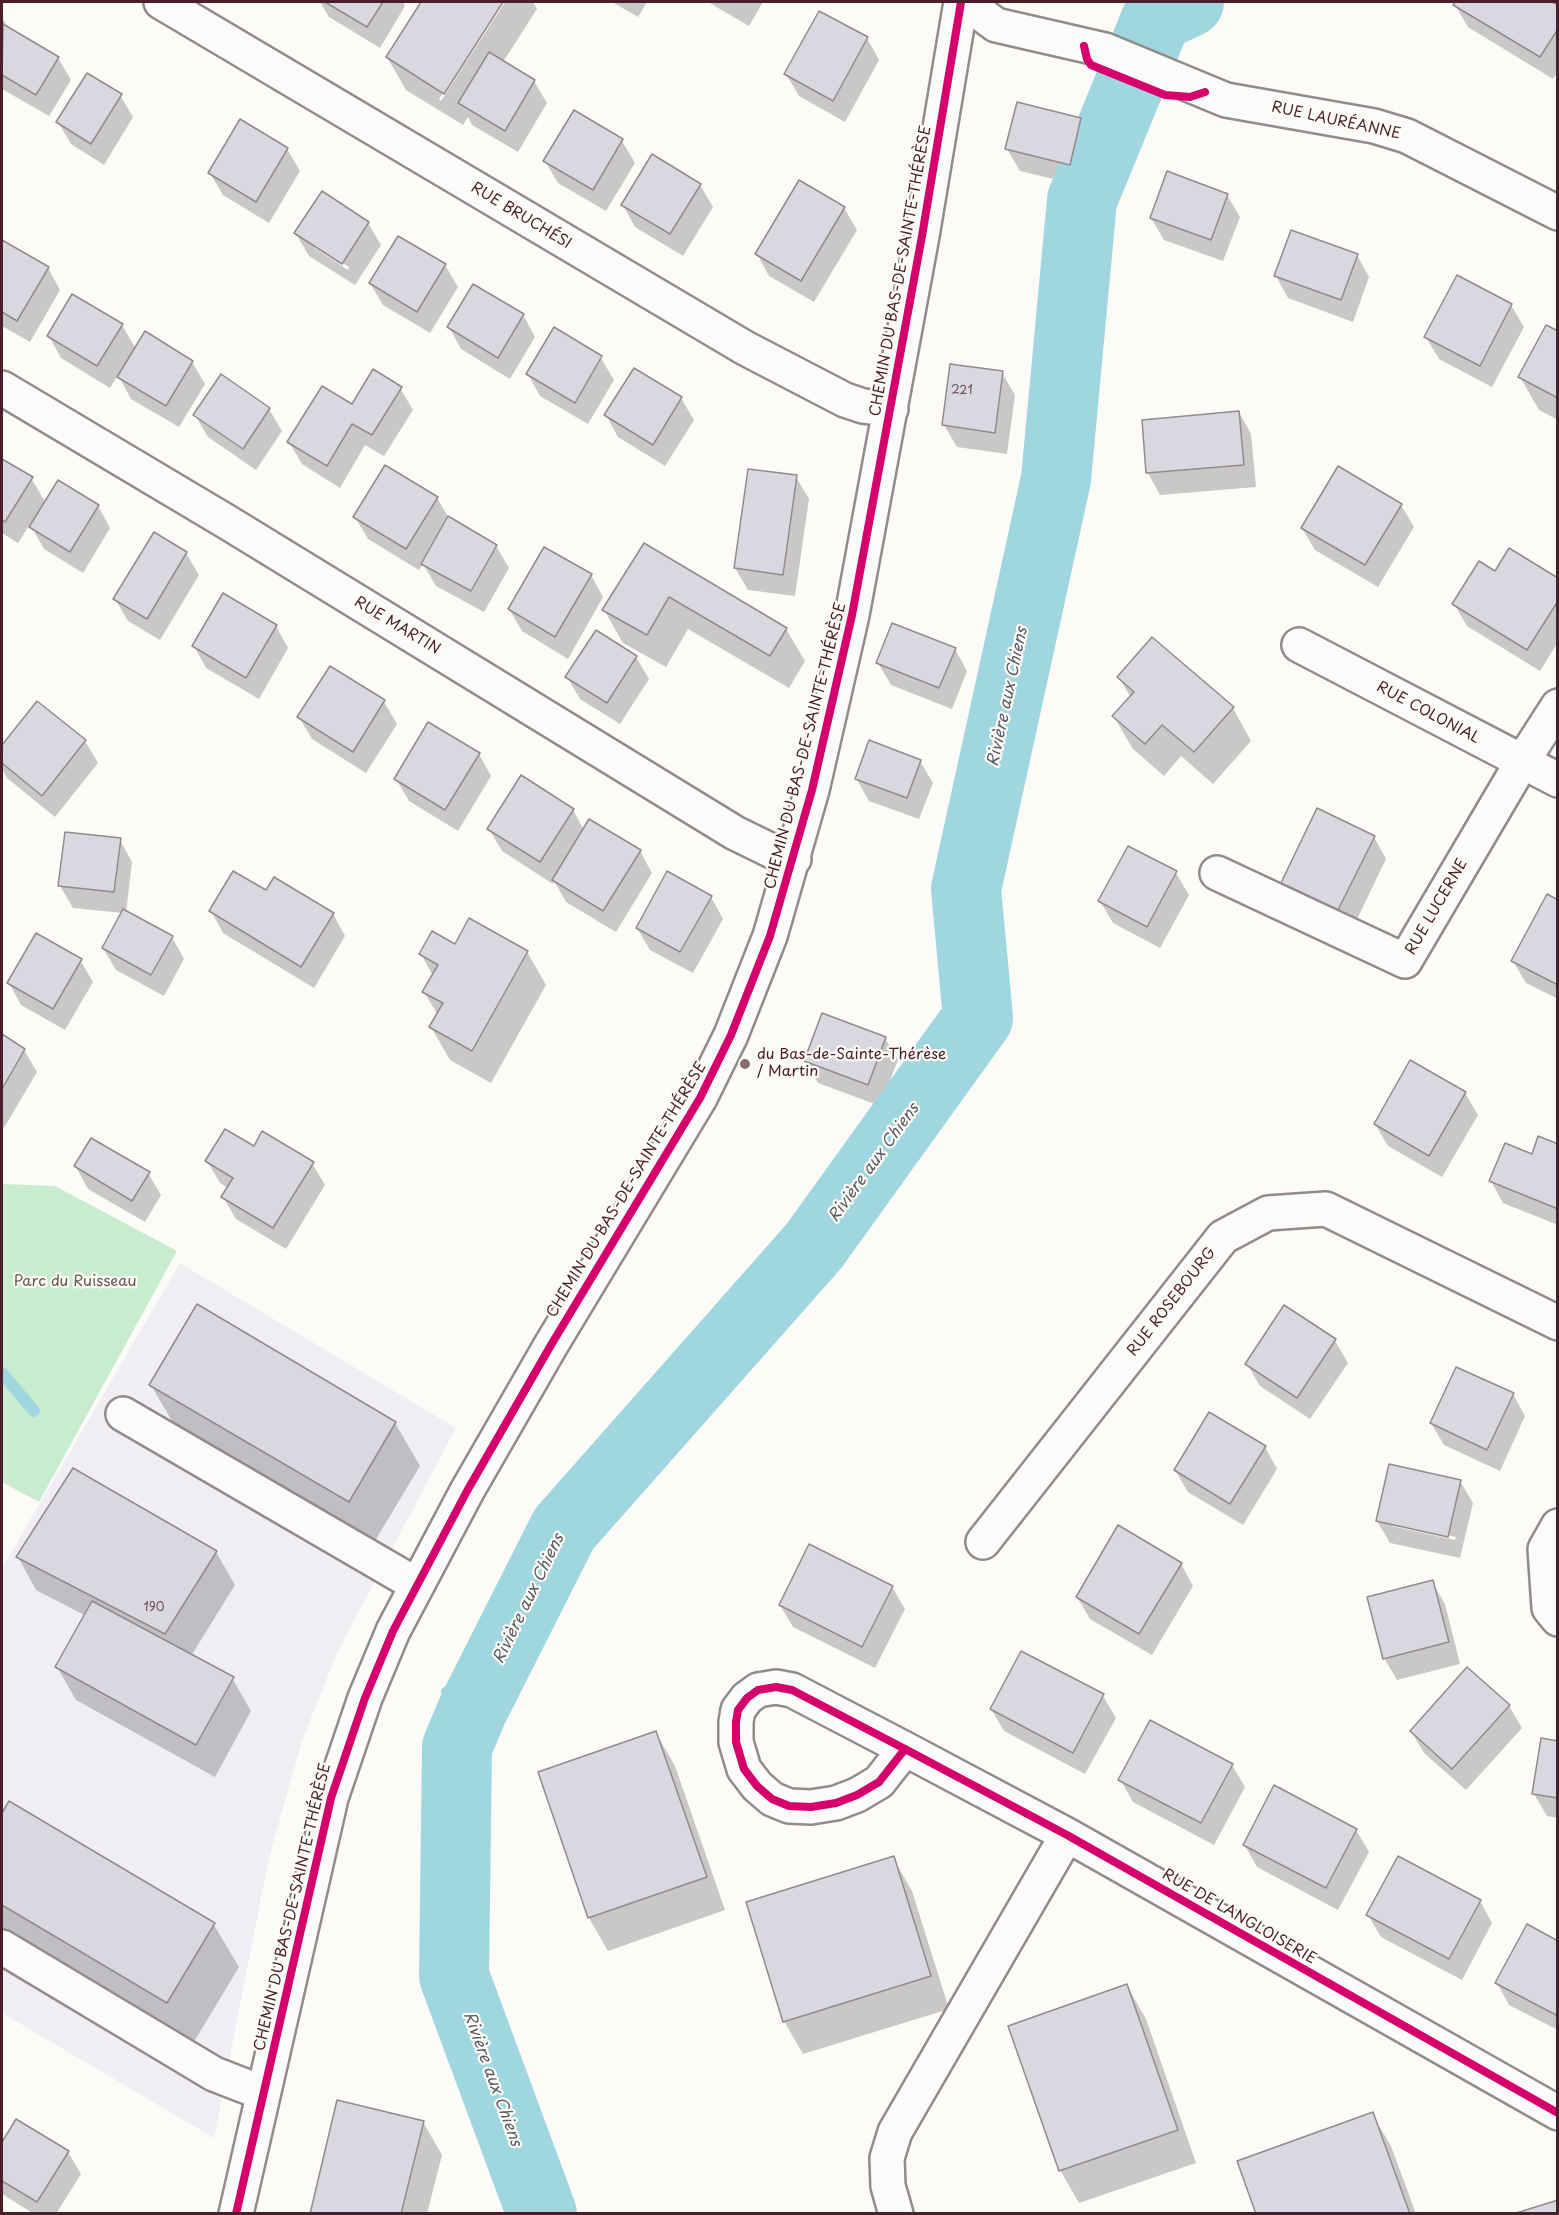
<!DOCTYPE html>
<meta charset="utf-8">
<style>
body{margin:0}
#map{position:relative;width:1559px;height:2215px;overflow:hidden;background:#fcfbf8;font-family:"Playpen Sans",sans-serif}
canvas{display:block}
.frame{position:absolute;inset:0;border:3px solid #4a1f2b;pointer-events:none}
</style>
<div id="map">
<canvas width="1559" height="2215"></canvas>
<div class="frame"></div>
</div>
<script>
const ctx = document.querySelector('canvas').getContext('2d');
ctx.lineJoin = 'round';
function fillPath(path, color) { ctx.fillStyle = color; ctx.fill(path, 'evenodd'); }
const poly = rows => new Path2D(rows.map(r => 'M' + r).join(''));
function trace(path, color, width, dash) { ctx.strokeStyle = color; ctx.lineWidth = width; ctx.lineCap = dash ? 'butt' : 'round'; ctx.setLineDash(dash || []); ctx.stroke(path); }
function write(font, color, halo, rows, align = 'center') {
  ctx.font = font + ' "Playpen Sans",sans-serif'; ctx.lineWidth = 4.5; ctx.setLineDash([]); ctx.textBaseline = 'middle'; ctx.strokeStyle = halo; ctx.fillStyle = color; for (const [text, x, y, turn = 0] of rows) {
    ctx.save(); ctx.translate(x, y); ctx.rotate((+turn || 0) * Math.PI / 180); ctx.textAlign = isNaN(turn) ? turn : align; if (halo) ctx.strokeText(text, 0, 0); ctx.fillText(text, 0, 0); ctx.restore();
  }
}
fillPath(poly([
 [180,1263,456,1428,337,1653,302,1741,268,1862,214,2138,2,2013,2,1568]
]), '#f0eef3');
fillPath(poly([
 [2,1184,55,1186,177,1251,39,1502,2,1482]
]), '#c8eccd');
fillPath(poly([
 [320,2,403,2,405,6,380,48,329,17],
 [423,2,501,2,439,99,441,101,505,2,533,2,537,9,503,62,534,81,547,103,518,152,472,125,468,117,463,125,406,90,387,57],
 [612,2,647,2,638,17],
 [708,2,763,2,749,26],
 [1129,2,1141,2,1139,6],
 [1457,2,1549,2,1558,6,1558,71,1553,79,1468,27,1455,5],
 [2,17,6,24,4,27,58,58,71,80,49,116,2,89],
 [867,38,879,60,845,122,799,96,786,74],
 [120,95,133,117,104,165,71,144,58,122],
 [1080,120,1093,142,1082,186,1020,171,1007,149],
 [622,141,635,163,606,211,558,183,545,161],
 [287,149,300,171,269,223,223,195,210,173],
 [700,185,713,207,683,256,635,227,623,205],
 [1227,195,1240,217,1223,261,1164,240,1151,218],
 [844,208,857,230,814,302,769,276,757,254],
 [368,223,381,245,355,285,309,256,296,234],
 [313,244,349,267,348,270,313,247],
 [2,242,48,268,60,290,30,342,2,326],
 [1357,255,1369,277,1353,322,1288,298,1276,276],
 [445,265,458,287,430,333,383,305,370,283],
 [1511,305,1524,327,1492,387,1439,359,1426,337],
 [523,315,535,337,510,379,461,349,449,327],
 [122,325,136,349,192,362,205,384,179,427,131,399,118,375,110,388,61,358,49,336],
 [555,329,601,358,614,380,588,424,540,396,528,374],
 [1558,332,1558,420,1539,410,1520,377],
 [1002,373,1015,395,1007,454,957,447,944,425],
 [400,388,413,410,384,456,365,445,340,488,302,464,289,442,353,406],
 [681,398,694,420,665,466,618,437,606,415],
 [269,409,282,431,256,470,208,437,195,415],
 [1239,412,1251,434,1256,487,1160,495,1148,473,1143,421],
 [2,460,31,478,46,503,98,506,110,528,83,573,44,549,30,524,18,543,2,533],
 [796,477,809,499,795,596,748,590,735,568],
 [437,498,449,518,496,546,509,568,484,612,436,586,423,564,419,570,368,539,355,517],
 [1401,505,1414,527,1378,587,1315,550,1302,528],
 [644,545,786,629,805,661,789,688,688,629,666,667,623,643,604,610],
 [186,553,199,575,160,640,128,621,115,599],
 [1495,573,1558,580,1558,642,1540,671,1467,626,1454,604],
 [591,575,603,597,568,659,522,631,509,609],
 [276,626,288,648,259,699,206,668,194,646],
 [596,632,636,657,649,679,620,724,580,699,567,677],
 [955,649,967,671,952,709,891,685,878,663],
 [330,668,384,702,397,724,366,773,312,739,299,717],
 [1119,677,1233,708,1251,741,1213,784,1181,756,1164,776,1133,749,1114,717,1131,698],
 [37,704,85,741,98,763,55,817,7,778,2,769,2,748],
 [479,754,491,776,458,831,409,801,396,779],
 [920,761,933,783,919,819,869,801,856,778],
 [573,810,584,830,640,851,652,873,616,932,566,902,554,881,553,884,502,851,489,829],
 [1374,837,1386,859,1349,936,1293,909],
 [120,840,132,862,126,913,172,937,184,959,164,996,116,970,103,948,122,913,73,908,60,886],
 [1176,873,1189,895,1160,948,1113,923,1100,901],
 [266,892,333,914,345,936,314,988,223,933,211,911],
 [711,897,723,919,693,973,650,950,637,928],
 [1558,902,1558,999,1526,983,1513,961],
 [455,946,527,952,546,985,491,1083,450,1060,431,1027,438,1015,424,992,433,976,421,954],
 [80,960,93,982,65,1030,21,1005,9,983],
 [2,1036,24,1050,37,1072,4,1128,2,1126],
 [885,1038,898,1060,880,1106,818,1083,805,1061],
 [1465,1093,1478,1115,1442,1177,1388,1146,1375,1124],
 [1558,1146,1558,1225,1503,1203,1491,1181,1532,1155],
 [254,1148,312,1163,325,1185,286,1249,236,1219,223,1197,228,1188,220,1183,207,1161],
 [76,1167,148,1173,161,1195,145,1222,88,1189],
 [1285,1307,1335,1341,1348,1363,1310,1419,1260,1386,1247,1364],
 [151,1385,395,1423,420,1466,373,1544,176,1428],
 [1513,1394,1525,1416,1500,1471,1444,1445,1431,1423],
 [1265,1447,1277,1469,1243,1525,1188,1492,1175,1470],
 [1460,1481,1473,1503,1460,1558,1390,1543,1377,1521],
 [1392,1523,1456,1537,1455,1540,1392,1526],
 [216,1552,235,1585,191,1656,232,1678,251,1711,215,1777,76,1700,57,1667,86,1616,36,1590,18,1557],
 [1181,1564,1193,1586,1152,1655,1090,1619,1077,1597],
 [1432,1582,1445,1604,1460,1664,1397,1680,1384,1658],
 [892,1587,905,1609,875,1668,793,1627,780,1605],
 [1467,1669,1509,1706,1522,1728,1466,1790,1424,1753,1411,1731],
 [1103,1696,1116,1718,1085,1774,1004,1731,991,1709],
 [656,1733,675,1766,725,1910,608,1951,589,1918,540,1773],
 [1558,1742,1558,1818,1547,1816,1534,1794],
 [1232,1765,1245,1787,1214,1845,1133,1802,1120,1779],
 [9,1803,214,1925,239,1967,192,2045,2,1932,2,1816],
 [1356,1830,1369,1852,1338,1910,1257,1867,1244,1844],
 [893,1858,912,1891,949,2009,803,2054,784,2021],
 [1480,1901,1492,1923,1462,1980,1381,1937,1368,1915],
 [1558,1942,1558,2030,1509,2005,1497,1983],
 [1127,1986,1146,2019,1196,2163,1079,2203,1060,2170],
 [1372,2114,1391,2146,1416,2214,1258,2214],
 [16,2121,68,2152,81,2174,56,2214,34,2214,2,2194,2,2145],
 [423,2122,442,2155,427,2214,311,2214]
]), '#0003');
trace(poly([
 [2,1373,34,1411],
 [447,1692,473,1709]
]), '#a0d6e0', 12);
trace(poly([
 [542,2214,454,1976,457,1747,473,1709,564,1529,814,1246,978,1018,966,889,1056,479,1082,200,1157,17,1189,2]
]), '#a0d6e0', 70);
const building = poly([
 [325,2,383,2,367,27,325,2],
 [421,2,503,2,444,94,386,57,421,2],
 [1455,2,1552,2,1558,5,1558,29,1540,57,1453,5,1455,2],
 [819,11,868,37,833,101,784,74,819,11],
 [3,24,59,57,36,95,2,75,3,24],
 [489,52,535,80,505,131,458,103,489,52],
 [87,73,122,94,91,144,56,122,87,73],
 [1017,102,1081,118,1070,165,1005,149,1017,102],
 [574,110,623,139,593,190,543,161,574,110],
 [240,119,288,148,256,202,208,173,240,119],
 [652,154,701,184,670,234,621,205,652,154],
 [1167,171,1228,194,1211,240,1150,218,1167,171],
 [799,180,845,207,801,281,755,254,799,180],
 [322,191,369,222,342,264,294,233,322,191],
 [1291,230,1358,254,1341,300,1274,276,1291,230],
 [398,236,446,264,417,312,369,283,398,236],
 [2,240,49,267,17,321,2,312,2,240],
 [1457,275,1512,304,1480,366,1424,337,1457,275],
 [473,284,524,314,498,358,447,327,473,284],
 [72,294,123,324,97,366,47,336,72,294],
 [1546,325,1558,331,1558,398,1518,377,1546,325],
 [554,327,602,356,575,403,526,374,554,327],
 [145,331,193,361,166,406,117,377,145,331],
 [950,364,1003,371,995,433,942,425,950,364],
 [634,368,682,397,653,445,604,415,634,368],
 [373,369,402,387,372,435,352,424,327,466,287,442,322,386,352,404,373,369],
 [221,374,270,408,243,449,193,415,221,374],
 [1239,411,1244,465,1146,473,1142,420,1239,411],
 [2,459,33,477,5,522,2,520,2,459],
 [385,465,438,497,406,549,353,517,385,465],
 [1338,466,1402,504,1365,565,1301,528,1338,466],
 [748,469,797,475,783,575,734,568,748,469],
 [58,480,99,505,70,552,29,527,58,480],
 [448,516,497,545,471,591,421,564,448,516],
 [154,532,187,552,147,619,113,599,154,532],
 [644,543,787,628,770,656,669,597,647,635,602,610,644,543],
 [544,547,592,574,555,637,508,609,544,547],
 [1509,548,1558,578,1558,601,1527,650,1452,604,1479,561,1495,571,1509,548],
 [223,593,277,625,246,678,192,646,223,593],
 [892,623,956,648,939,688,876,663,892,623],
 [596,630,637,656,607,703,565,677,596,630],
 [1152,637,1234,707,1194,752,1162,725,1145,744,1112,716,1134,692,1117,677,1152,637],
 [330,666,385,700,353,752,297,717,330,666],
 [37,701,86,740,42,796,2,763,2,745,37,701],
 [428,722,480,753,445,810,394,779,428,722],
 [869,740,921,760,907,798,855,779,869,740],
 [521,775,574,809,540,862,487,829,521,775],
 [1317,808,1375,836,1336,914,1279,887,1317,808],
 [589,819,641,850,603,911,552,880,589,819],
 [65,832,121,838,114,892,58,886,65,832],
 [1128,846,1177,871,1147,927,1098,901,1128,846],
 [233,871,266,890,274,877,334,913,301,967,209,911,233,871],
 [667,871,712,896,680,952,636,928,667,871],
 [1547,894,1558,900,1558,985,1511,961,1547,894],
 [123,909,173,936,151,975,102,948,123,909],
 [469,918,528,951,472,1051,429,1027,443,1003,422,992,438,965,419,954,432,931,455,944,469,918],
 [36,933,82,959,53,1009,7,983,36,933],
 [822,1013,886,1037,868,1085,804,1061,822,1013],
 [2,1034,25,1049,2,1089,2,1034],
 [1410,1060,1466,1092,1429,1156,1374,1124,1410,1060],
 [225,1129,254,1146,262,1131,314,1162,273,1228,221,1197,233,1178,205,1161,225,1129],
 [1538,1136,1558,1144,1558,1209,1489,1181,1505,1143,1532,1154,1538,1136],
 [91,1138,150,1172,132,1201,74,1166,91,1138],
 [197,1304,396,1422,349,1502,149,1385,197,1304],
 [1284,1305,1336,1339,1297,1398,1245,1364,1284,1305],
 [1456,1367,1514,1393,1487,1450,1430,1423,1456,1367],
 [1209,1412,1266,1446,1230,1504,1174,1470,1209,1412],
 [1389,1464,1461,1480,1448,1537,1376,1521,1389,1464],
 [73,1468,217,1551,165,1634,16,1557,73,1468],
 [1118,1525,1182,1563,1139,1634,1076,1597,1118,1525],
 [809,1544,893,1586,862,1647,779,1605,809,1544],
 [1433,1580,1449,1642,1383,1659,1367,1597,1433,1580],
 [92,1601,234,1677,196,1745,55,1667,92,1601],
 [1021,1651,1104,1694,1073,1753,990,1709,1021,1651],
 [1467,1667,1510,1705,1452,1769,1410,1731,1467,1667],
 [1150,1720,1233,1764,1201,1823,1118,1780,1150,1720],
 [656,1731,707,1877,588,1918,538,1772,656,1731],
 [1541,1738,1558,1741,1558,1798,1532,1794,1541,1738],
 [1274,1785,1357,1829,1326,1888,1243,1845,1274,1785],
 [9,1801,215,1923,167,2003,2,1905,2,1813,9,1801],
 [894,1856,931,1976,783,2022,746,1902,894,1856],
 [1398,1856,1481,1900,1449,1959,1366,1915,1398,1856],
 [1527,1924,1558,1941,1558,2016,1495,1983,1527,1924],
 [1127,1984,1178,2130,1059,2171,1008,2026,1127,1984],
 [337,2100,424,2121,401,2214,310,2214,337,2100],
 [1373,2112,1410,2214,1256,2214,1237,2161,1373,2112],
 [16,2119,69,2151,37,2202,2,2181,2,2142,16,2119],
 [1558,2200,1558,2214,1513,2214,1558,2200]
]);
fillPath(building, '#d9d8e0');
trace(building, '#928a8b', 1.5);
const minor = poly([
 [161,2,745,348,845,400,863,406,891,409],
 [965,2,996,25,1105,50,1226,100,1374,126,1407,136,1558,213],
 [2,388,227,522,735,833,778,854,794,859],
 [1299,645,1558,780],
 [1217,873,1405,961,1522,762,1558,706],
 [123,1414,417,1585],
 [1558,1526,1545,1549,1549,1608,1558,1619],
 [983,1542,1223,1237,1268,1213,1326,1209,1558,1323],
 [905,1749,879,1782,857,1795,836,1803,811,1807,789,1806,772,1799,757,1786,744,1769,736,1742,736,1722,738,1710,747,1698,758,1690,776,1687,792,1690,905,1749,1067,1835,1558,2113],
 [2,1947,214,2074,263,2093],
 [236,2214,331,1798,365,1698,393,1631,467,1491,551,1345,700,1098,731,1035,770,936,812,790,852,615,922,236,961,2],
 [896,2214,888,2186,887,2158,895,2132,1067,1835]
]);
trace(minor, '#928a8b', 38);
trace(minor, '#fbfbf9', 33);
trace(poly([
 [1084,46,1087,59,1091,65,1165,95,1190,97,1205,92],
 [905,1749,879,1782,857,1795,836,1803,811,1807,789,1806,772,1799,757,1786,744,1769,736,1742,736,1722,738,1710,747,1698,758,1690,776,1687,792,1690,905,1749,1067,1835,1558,2113],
 [236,2214,331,1798,365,1698,393,1631,467,1491,551,1345,700,1098,731,1035,770,936,812,790,852,615,922,236,961,2]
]), '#d6006c', 8);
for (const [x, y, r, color] of [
 [745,1064,6,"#886c73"]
]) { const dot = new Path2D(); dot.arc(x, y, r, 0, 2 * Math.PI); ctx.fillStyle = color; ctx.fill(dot); trace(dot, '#fdfcf7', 2); }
write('12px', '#6e4d58', null, [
 ["221",962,391],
 ["190",154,1608]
]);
write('15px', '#4a1f2b', '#fdfcf7', [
 ["RUE LAURÉANNE",1336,121,12],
 ["RUE BRUCHÉSI",521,216,31],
 ["CHEMIN DU BAS-DE-SAINTE-THÉRÈSE",901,271,-80],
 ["RUE MARTIN",397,626,31],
 ["RUE COLONIAL",1428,713,28],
 ["CHEMIN DU BAS-DE-SAINTE-THÉRÈSE",806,746,-76],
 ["RUE LUCERNE",1437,907,-60],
 ["CHEMIN DU BAS-DE-SAINTE-THÉRÈSE",627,1190,-59],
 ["RUE ROSEBOURG",1172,1302,-52],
 ["CHEMIN DU BAS-DE-SAINTE-THÉRÈSE",293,1907,-77],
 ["RUE DE LANGLOISERIE",1239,1917,30]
]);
write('15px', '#4a1f2b', '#fdfcf7', [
 ["du Bas-de-Sainte-Thérèse",757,1055],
 ["/ Martin",757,1072]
], 'left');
write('15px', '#635951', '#fdfcf7', [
 ["Parc du Ruisseau",75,1282]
]);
write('italic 16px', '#5a5967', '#fdfcf7', [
 ["Rivière aux Chiens",1008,697,-78],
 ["Rivière aux Chiens",874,1163,-54],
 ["Rivière aux Chiens",529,1599,-64],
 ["Rivière aux Chiens",492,2079,70]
]);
</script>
